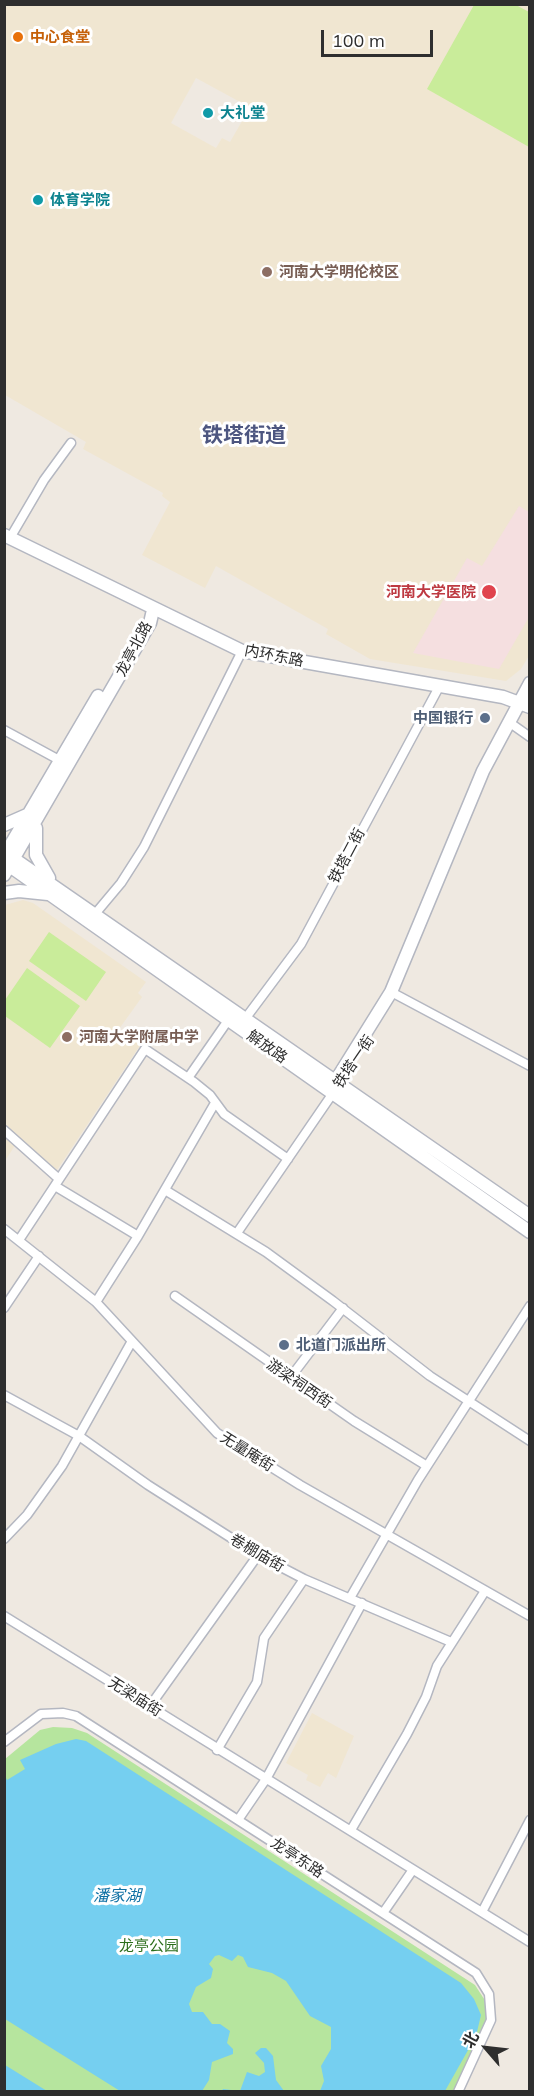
<!DOCTYPE html>
<meta charset="utf-8">
<style>
body{margin:0}
#map{position:relative;width:534px;height:2096px;overflow:hidden;background:#efe9e1;font-family:Mulish,"Noto Sans SC",sans-serif}
canvas{display:block}
.frame{position:absolute;inset:0;border:6px solid #2e2e2e;pointer-events:none}
.north{position:absolute;left:456px;top:2018px;width:60px;height:60px;-webkit-text-stroke:4px #fff;paint-order:stroke;rotate:298deg;font-size:16px;font-weight:700;line-height:24px;text-align:center;color:#2e2e2e}
.north::after{content:'';display:block;margin:auto;width:21px;height:27px;background:#2e2e2e;clip-path:polygon(50% 0,100% 100%,50% 72%,0 100%)}
.scale{position:absolute;left:321px;top:30px;width:112px;height:27px;box-sizing:border-box;border:3px solid #2e2e2e;border-top:0;padding-left:8px;font-size:18px;line-height:21px;white-space:nowrap;color:#2e2e2e;-webkit-text-stroke:4px #fff;paint-order:stroke}
</style>
<div id="map">
<canvas width="534" height="2096"></canvas>
<div class="frame"></div>
<div class="north">北</div>
<div class="scale">100 m</div>
</div>
<script>
const ctx = document.querySelector('canvas').getContext('2d');
ctx.lineJoin = 'round';
function fillPath(path, color) { ctx.fillStyle = color; ctx.fill(path, 'evenodd'); }
const poly = rows => new Path2D(rows.map(r => 'M' + r).join(''));
function trace(path, color, width, dash) { ctx.strokeStyle = color; ctx.lineWidth = width; ctx.lineCap = dash ? 'butt' : 'round'; ctx.setLineDash(dash || []); ctx.stroke(path); }
function write(font, color, halo, rows, align = 'center') {
  ctx.font = font + ' Mulish,"Noto Sans SC",sans-serif'; ctx.lineWidth = 6; ctx.setLineDash([]); ctx.textBaseline = 'middle'; ctx.strokeStyle = halo; ctx.fillStyle = color; for (const [text, x, y, turn = 0] of rows) {
    ctx.save(); ctx.translate(x, y); ctx.rotate((+turn || 0) * Math.PI / 180); ctx.textAlign = isNaN(turn) ? turn : align; if (halo) ctx.strokeText(text, 0, 0); ctx.fillText(text, 0, 0); ctx.restore();
  }
}
fillPath(poly([
 [5,5,529,5,530,654,521,669,506,681,370,659,326,634,328,629,216,566,205,588,142,555,170,502,162,496,163,493,83,449,86,442,5,395],
 [196,78,242,103,237,111,245,116,230,142,222,138,216,148,171,123],
 [23,900,33,903,146,982,138,993,142,997,119,1029,141,1044,57,1170,19,1139,5,1161,5,905],
 [312,1713,354,1736,336,1778,328,1773,320,1787,306,1780,308,1775,286,1763]
]), '#f0e6d1');
fillPath(poly([
 [519,506,529,512,529,617,499,669,413,653,467,558,482,566]
]), '#f5dfe0');
fillPath(poly([
 [53,1727,72,1728,87,1733,475,1985,486,2002,489,2015,487,2025,453,2091,5,2092,5,1759,40,1730]
]), '#b6e59e');
fillPath(poly([
 [474,5,516,5,529,12,529,147,427,89],
 [49,932,106,972,86,1001,29,961],
 [27,968,80,1006,50,1048,5,1016,5,1000]
]), '#c9ec9a');
fillPath(poly([
 [76,1739,86,1741,461,1983,474,1999,481,2015,476,2036,445,2091,320,2091,324,2081,321,2066,331,2049,331,2027,310,2016,286,1981,272,1973,248,1967,243,1957,238,1955,232,1961,219,1955,215,1956,209,1964,213,1969,211,1978,196,1987,189,2004,192,2012,203,2012,212,2024,220,2024,230,2031,227,2043,233,2049,233,2054,212,2062,209,2080,202,2091,120,2091,5,2019,5,1776,7,1780,25,1769,20,1760,56,1744],
 [261,2048,266,2048,273,2056,276,2080,284,2091,222,2091,223,2089,240,2091,247,2072,259,2076,265,2072,264,2063,255,2053],
 [4,2065,5,2065,47,2091,5,2091]
]), '#75cff0');
const street = poly([
 [10,538,44,480,71,443],
 [513,725,530,737],
 [4,730,61,761],
 [95,914,121,883,144,847,242,651],
 [395,994,530,1066],
 [245,1019,301,944,439,687],
 [188,1078,229,1019],
 [4,1130,59,1179],
 [55,1186,138,1236],
 [165,1190,266,1252,333,1301,430,1376,530,1441],
 [4,1229,96,1302,217,1433,300,1485,530,1616],
 [237,1233,333,1093],
 [19,1240,145,1049,194,1082,210,1095,224,1114,288,1159],
 [175,1296,354,1421,427,1466],
 [96,1302,138,1236,215,1103],
 [4,1308,39,1256],
 [290,1378,343,1308],
 [4,1395,79,1436,148,1485,258,1555,304,1579,451,1642],
 [4,1539,27,1515,62,1466,132,1341],
 [350,1598,418,1480,530,1306],
 [4,1616,530,1942],
 [150,1706,258,1555],
 [4,1742,41,1714,63,1713,76,1716,476,1973,489,1994,491,2020,458,2092],
 [217,1750,257,1682,264,1638,304,1579],
 [238,1820,266,1779,362,1603],
 [351,1830,407,1734,426,1697,437,1666,485,1591],
 [482,1912,530,1820],
 [383,1913,412,1871]
]);
const secondary = poly([
 [4,535,242,651,503,697,530,707],
 [4,825,29,814],
 [36,828,36,855,49,878],
 [4,852,530,1216],
 [4,856,98,696],
 [4,862,530,1232],
 [4,875,150,623,153,610],
 [4,893,19,891,48,894],
 [334,1089,335,1082,391,992,483,771,530,683]
]);
trace(street, '#b4b7c1', 11);
trace(secondary, '#b4b7c1', 15);
trace(street, '#fff', 8);
trace(secondary, '#fff', 12);
for (const [x, y, r, color] of [
 [18,37,6,"#e8710a"],
 [208,113,6,"#0f9aa8"],
 [38,200,6,"#0f9aa8"],
 [267,272,6,"#8d6e63"],
 [489,592,8,"#e0444e"],
 [485,718,6,"#5c6f8a"],
 [67,1037,6,"#8d6e63"],
 [284,1345,6,"#5c6f8a"]
]) { const dot = new Path2D(); dot.arc(x, y, r, 0, 2 * Math.PI); ctx.fillStyle = color; ctx.fill(dot); trace(dot, '#fff', 2); }
write('bold 15px', '#c56008', '#fff', [
 ["中心食堂",30,37]
], 'left');
write('bold 15px', '#0d838f', '#fff', [
 ["大礼堂",220,113],
 ["体育学院",50,200]
], 'left');
write('bold 15px', '#785e54', '#fff', [
 ["河南大学明伦校区",279,272],
 ["河南大学附属中学",79,1037]
], 'left');
write('bold 15px', '#be3a42', '#fff', [
 ["河南大学医院",476,592]
], 'right');
write('15px', '#2e2e2e', '#fff', [
 ["龙亭北路",134,649,-62],
 ["内环东路",274,656,11],
 ["铁塔二街",347,856,-62],
 ["解放路",267,1047,35],
 ["铁塔一街",354,1062,-56],
 ["游梁祠西街",299,1384,34],
 ["无量庵街",247,1452,32],
 ["卷棚庙街",257,1553,30],
 ["无梁庙街",135,1697,32],
 ["龙亭东路",297,1858,33]
]);
write('bold 15px', '#4e5e75', '#fff', [
 ["中国银行",473,718],
 ["北道门派出所",296,1345,"left"]
], 'right');
write('15px', '#2c6e1b', '#fff', [
 ["龙亭公园",149,1946]
]);
write('italic 16px', '#0d6fa3', '#fff', [
 ["潘家湖",117,1896]
]);
write('bold 21px', '#4d5680', '#fff', [
 ["铁塔街道",244,436]
]);
</script>
